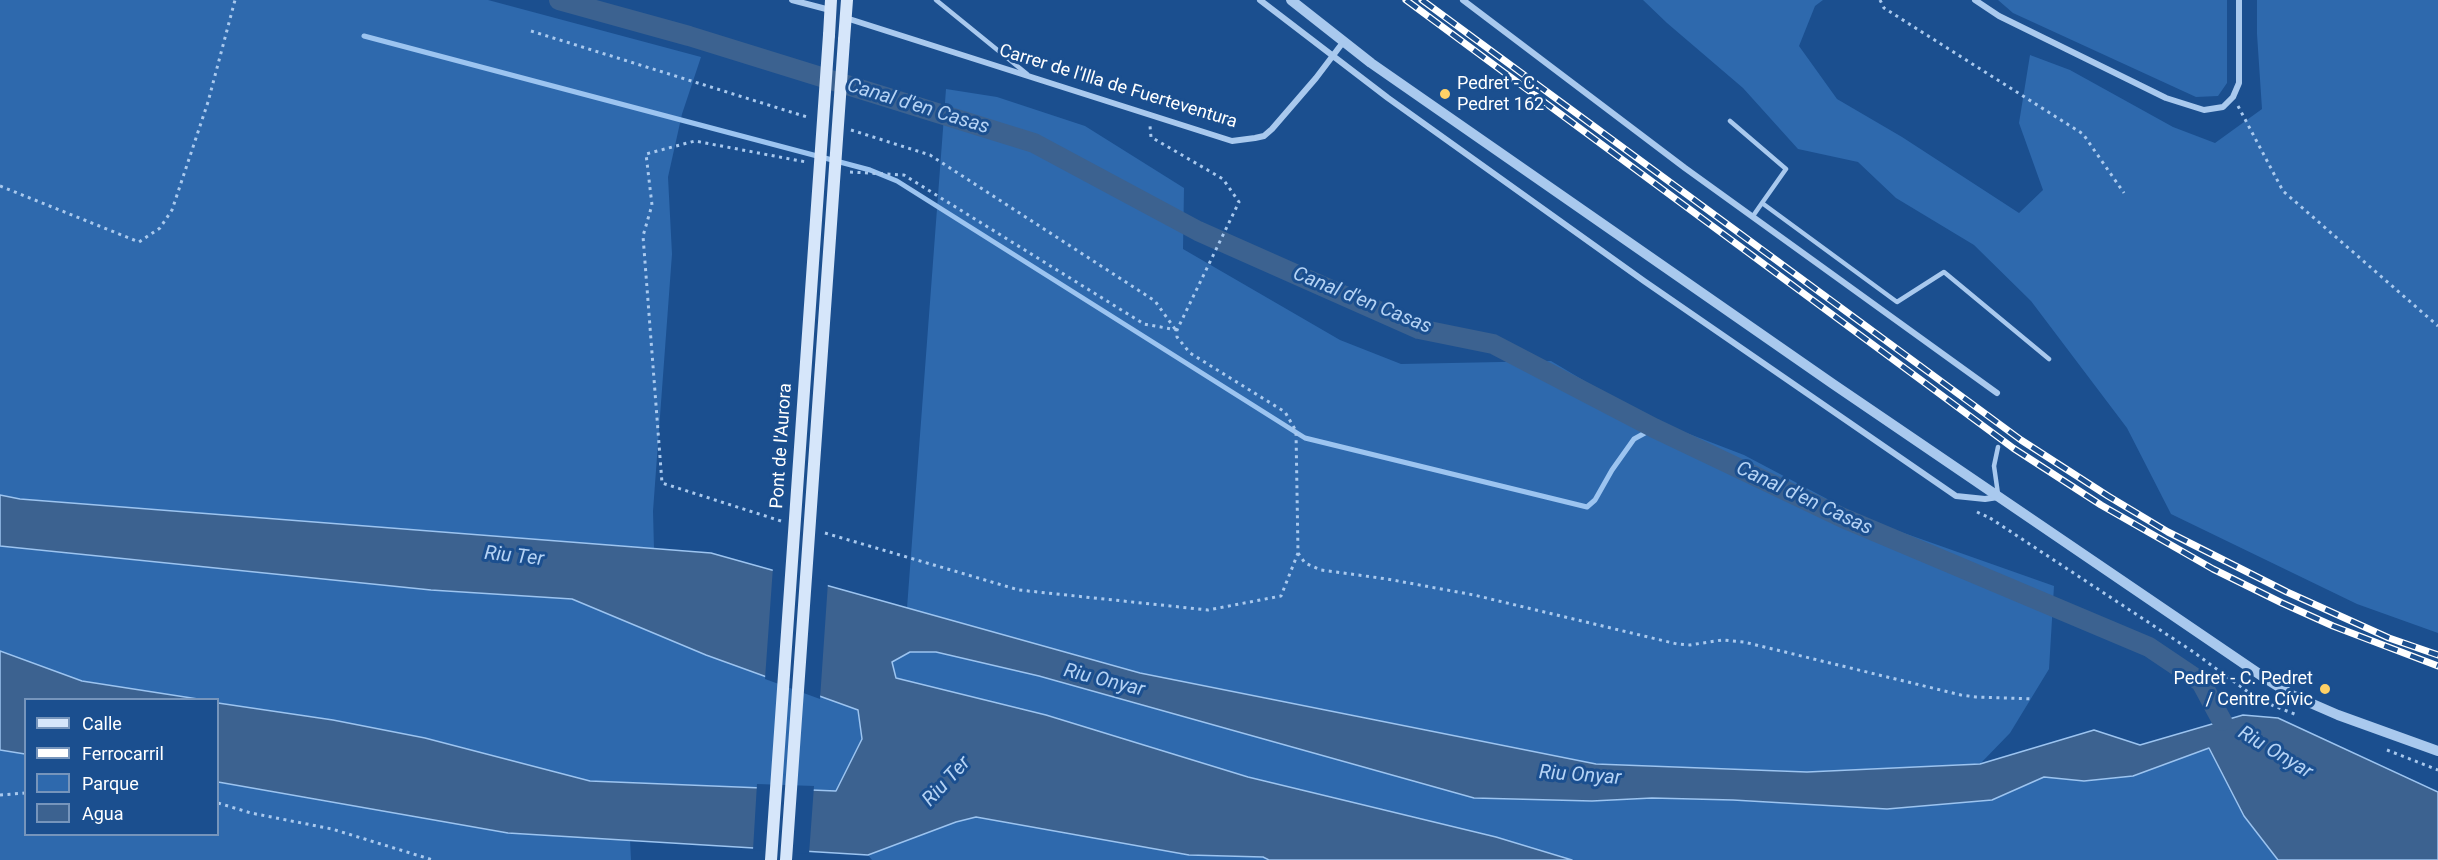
<!DOCTYPE html>
<meta charset="utf-8">
<style>
body{margin:0}
#map{position:relative;width:2438px;height:860px;overflow:hidden;background:#1b4f8f;font-family:Roboto,sans-serif}
canvas{display:block}
.legend{position:absolute;left:24px;top:698px;width:195px;height:138px;box-sizing:border-box;background:#1b4f8f;border:2px solid #7695bc;margin:0;padding:8px 10px;list-style:none;font-size:18px;color:#fff}
.legend li{display:flex;align-items:center;gap:12px;height:30px}
.legend b{width:30px;border:2px solid #7695bc}
</style>
<div id="map">
<canvas width="2438" height="860"></canvas>
<ul class="legend">
<li><b style="height:8px;background:#d6e6fa"></b>Calle</li>
<li><b style="height:8px;background:#fff"></b>Ferrocarril</li>
<li><b style="height:16px;background:#2e69ad"></b>Parque</li>
<li><b style="height:16px;background:#3c6290"></b>Agua</li>
</ul>
</div>
<script>
const ctx = document.querySelector('canvas').getContext('2d');
ctx.lineJoin = 'round';
function fillPath(path, color) { ctx.fillStyle = color; ctx.fill(path, 'evenodd'); }
const poly = rows => new Path2D(rows.map(r => 'M' + r).join(''));
function trace(path, color, width, dash) { ctx.strokeStyle = color; ctx.lineWidth = width; ctx.lineCap = dash ? 'butt' : 'round'; ctx.setLineDash(dash || []); ctx.stroke(path); }
function write(font, color, halo, rows, align = 'center') {
  ctx.font = font + ' Roboto,sans-serif'; ctx.lineWidth = 6; ctx.setLineDash([]); ctx.textBaseline = 'middle'; ctx.strokeStyle = halo; ctx.fillStyle = color; for (const [text, x, y, turn = 0] of rows) {
    ctx.save(); ctx.translate(x, y); ctx.rotate((+turn || 0) * Math.PI / 180); ctx.textAlign = isNaN(turn) ? turn : align; if (halo) ctx.strokeText(text, 0, 0); ctx.fillText(text, 0, 0); ctx.restore();
  }
}
fillPath(poly([
 [0,0,488,0,701,57,682,114,668,177,672,254,653,511,654,549,20,499,0,495],
 [1643,0,1823,0,1815,6,1799,46,1837,99,1902,137,2019,213,2043,190,2019,123,2030,55,2070,70,2173,127,2215,143,2262,109,2257,34,2257,0,2438,0,2438,633,2357,604,2171,514,2127,428,2031,301,1974,245,1896,198,1858,162,1798,149,1743,88,1667,23],
 [1998,0,2227,0,2227,83,2218,96,2196,97,2013,13],
 [946,89,997,97,1085,126,1184,188,1183,249,1340,340,1401,364,1551,361,1645,417,1744,455,1867,520,2054,586,2049,669,2010,733,1980,764,1807,772,1596,764,1140,673,907,608],
 [0,546,431,590,572,599,706,655,858,710,862,739,836,791,590,781,425,738,333,720,218,703,218,700,198,699,82,681,0,651],
 [910,652,936,652,1039,676,1474,798,1592,801,1652,798,1733,800,1887,809,1992,800,2044,777,2084,781,2133,776,2209,748,2244,816,2278,860,1572,860,1496,837,1248,777,1046,715,896,678,892,662],
 [0,750,25,754,26,834,218,834,218,782,508,833,630,839,631,860,0,860],
 [976,817,1189,855,1263,857,1269,860,872,860,868,855,956,822]
]), '#2e69ad');
const water = poly([
 [0,495,20,499,711,553,1140,673,1596,764,1807,772,1980,764,2094,730,2140,745,2243,715,2278,718,2438,792,2438,860,2278,860,2244,816,2209,748,2133,776,2084,781,2044,777,1992,800,1887,809,1733,800,1652,798,1592,801,1474,798,1039,676,936,652,910,652,892,662,896,678,1046,715,1248,777,1496,837,1572,860,1269,860,1263,857,1189,855,976,817,956,822,868,855,508,833,218,782,218,703,333,720,425,738,590,781,836,791,862,739,858,710,706,655,572,599,431,590,0,546,0,495],
 [0,651,82,681,198,699,26,700,25,754,0,750,0,651]
]);
fillPath(water, '#3c6290');
trace(water, '#9cc4f0', 1.5);
fillPath(poly([
 [773,567,828,582,820,699,765,679],
 [757,784,814,786,809,854,753,850]
]), '#1b4f8f');
trace(poly([
 [364,36,870,170,897,181,1305,438,1587,507,1595,500,1612,470,1634,439,1654,428]
]), '#9cc4f0', 5);
trace(poly([
 [559,0,689,36,1034,143,1198,231,1419,329,1493,344,1654,428,1843,518,2149,647,2201,682,2222,721]
]), '#3c6290', 20);
trace(poly([
 [1880,0,1884,8,2083,134,2124,193],
 [531,31,807,117],
 [2238,106,2283,191,2438,326],
 [851,130,930,155,1155,301,1175,329],
 [850,172,904,175,1144,324,1177,330],
 [0,186,139,242,160,228,172,210,208,102,235,0],
 [1977,512,1992,519],
 [1990,518,2192,651,2259,700,2297,715],
 [781,521,662,483,643,236,652,205,646,154,695,141,806,162],
 [825,533,1019,590,1208,610,1281,596,1298,553,1296,431,1285,412,1190,353,1177,337,1177,330,1239,202,1223,179,1151,137,1150,126],
 [1298,553,1305,563,1321,570,1387,579,1474,595,1677,644,1690,645,1722,640,1744,642,1961,695,1976,697,2033,699],
 [2387,750,2438,770],
 [0,795,26,793],
 [218,803,251,813,332,829,433,860]
]), '#a9c9ee', 3, [3, 4.5]);
trace(poly([
 [936,0,1027,74],
 [1730,121,1786,169,1762,203,1897,302,1944,272,2049,359],
 [1753,216,1762,203],
 [1998,494,1994,466,1998,447]
]), '#a9c9ee', 4.5);
trace(poly([
 [792,0,830,10],
 [1260,0,1388,98,1644,281,1956,496,1985,499,1998,497],
 [1463,0,1685,168,1997,393],
 [1975,0,1999,16,2166,98,2204,110,2223,107,2233,97,2239,83,2239,0],
 [846,18,1232,141,1255,138,1264,136,1272,129,1316,78,1344,41]
]), '#a9c9ee', 6);
trace(poly([
 [1291,0,1371,63,1833,384,2265,678,2292,695,2338,715,2438,751]
]), '#a9c9ee', 10);
trace(poly([
 [829,35,831,0],
 [844,40,847,0]
]), '#d6e6fa', 12);
const rail = poly([
 [1406,0,2013,448,2101,505,2213,569,2282,603,2333,626,2438,666],
 [1422,0,2021,440,2108,496,2168,532,2287,592,2389,638,2438,655]
]);
trace(rail, '#fff', 7);
trace(rail, '#1b4f8f', 4.5, [14]);
trace(poly([
 [771,860,829,35],
 [786,860,844,40]
]), '#d6e6fa', 12);
for (const [x, y, r, color] of [
 [1445,94,6,"#ffd166"],
 [2325,689,6,"#ffd166"]
]) { const dot = new Path2D(); dot.arc(x, y, r, 0, 2 * Math.PI); ctx.fillStyle = color; ctx.fill(dot); trace(dot, '#1b4f8f', 2); }
write('18px', '#fff', '#1b4f8f', [
 ["Pedret - C.",1457,84],
 ["Pedret 162",1457,105],
 ["Pedret - C. Pedret",2313,679,"right"],
 ["/ Centre Cívic",2313,700,"right"]
], 'left');
write('18px', '#fff', '#1b4f8f', [
 ["Carrer de l'Illa de Fuerteventura",1118,87,17],
 ["Pont de l'Aurora",782,446,-86]
]);
write('italic 20px', '#b5d3f5', '#1b4f8f', [
 ["Canal d'en Casas",918,107,17],
 ["Canal d'en Casas",1362,301,22],
 ["Canal d'en Casas",1804,499,25],
 ["Riu Ter",514,557,6],
 ["Riu Onyar",1104,681,14],
 ["Riu Onyar",2275,753,31],
 ["Riu Onyar",1580,776,4],
 ["Riu Ter",947,782,-47]
]);
</script>
